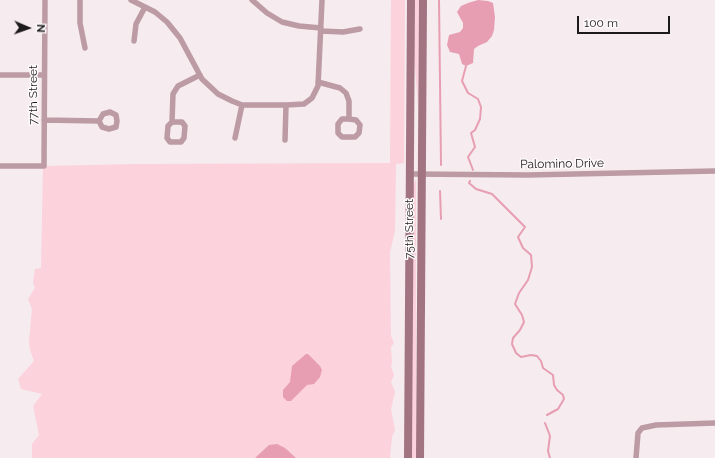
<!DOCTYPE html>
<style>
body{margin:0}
#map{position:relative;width:715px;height:458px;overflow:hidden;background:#f6ebee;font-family:Raleway,sans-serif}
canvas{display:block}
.north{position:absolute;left:8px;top:8px;width:40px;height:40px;-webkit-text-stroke:3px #fefafb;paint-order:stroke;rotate:92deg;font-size:11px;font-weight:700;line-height:16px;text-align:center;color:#1d1a1b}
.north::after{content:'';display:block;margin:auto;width:14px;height:18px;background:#1d1a1b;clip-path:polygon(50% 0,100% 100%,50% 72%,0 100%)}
.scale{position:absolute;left:577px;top:16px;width:93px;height:18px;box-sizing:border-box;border:2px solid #1d1a1b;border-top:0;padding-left:5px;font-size:12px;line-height:14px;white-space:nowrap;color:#1d1a1b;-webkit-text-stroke:3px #fefafb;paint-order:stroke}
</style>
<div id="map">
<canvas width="715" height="458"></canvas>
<div class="north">N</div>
<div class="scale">100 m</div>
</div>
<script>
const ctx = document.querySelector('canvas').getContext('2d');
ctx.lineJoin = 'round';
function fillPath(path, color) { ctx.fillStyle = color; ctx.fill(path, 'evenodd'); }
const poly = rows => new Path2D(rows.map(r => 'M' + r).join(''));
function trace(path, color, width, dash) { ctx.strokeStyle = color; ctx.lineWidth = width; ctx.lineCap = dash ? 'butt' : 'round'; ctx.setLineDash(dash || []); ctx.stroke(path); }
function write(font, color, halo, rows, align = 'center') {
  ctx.font = font + ' Raleway,sans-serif'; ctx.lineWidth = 3; ctx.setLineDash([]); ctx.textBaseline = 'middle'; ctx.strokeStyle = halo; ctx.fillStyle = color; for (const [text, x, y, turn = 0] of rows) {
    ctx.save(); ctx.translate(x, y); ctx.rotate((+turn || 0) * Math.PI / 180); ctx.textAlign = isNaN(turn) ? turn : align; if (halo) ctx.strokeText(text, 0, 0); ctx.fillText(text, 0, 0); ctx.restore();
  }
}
fillPath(poly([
 [391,0,405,0,404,163,396,164,395,231,390,252,391,336,394,343,391,347,392,362,391,367,394,375,391,382,395,392,391,409,395,430,392,437,390,458,32,458,32,444,39,435,33,406,42,394,21,389,18,379,34,361,30,350,29,341,32,309,28,299,35,288,33,283,35,269,41,268,43,166,138,164,390,163],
 [415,0,419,0,418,105,414,55],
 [416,179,416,458,412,458,413,186]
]), '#fcd2dd');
fillPath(poly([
 [478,0,488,1,493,3,495,17,494,30,492,36,487,42,478,46,474,49,473,63,466,66,462,64,459,54,450,52,447,45,449,35,460,32,463,28,463,23,457,12,461,6,468,3],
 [306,354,308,354,320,366,322,370,320,377,314,384,307,385,291,401,287,401,283,397,283,390,290,382,292,366],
 [277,444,285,448,296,458,255,458,269,445]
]), '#e79eb3');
trace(poly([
 [439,0,441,165],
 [466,66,462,81,468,93,478,99,481,107,480,119,475,130,471,133,475,147,468,157,473,170],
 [470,181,469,183,476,189,492,194,525,227,518,237,523,248,531,255,532,267,528,280,519,293,515,304,522,315,524,322,520,330,513,338,512,344,516,353,521,357,531,355,537,356,541,361,543,368,553,375,554,385,557,390,563,395,564,399,558,409,547,415],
 [440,191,441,219],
 [545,423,550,436,548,451,550,458]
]), '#e79eb3', 2);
trace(poly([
 [80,0,80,23,85,48],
 [131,0,155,12,167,22,180,38,202,79,218,94,232,101,242,105,286,105,304,104,312,98,318,86,322,0],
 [252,0,267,13,282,22,299,26,321,28],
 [321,31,343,32,360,29],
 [134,41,136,24,145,7],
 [0,75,44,75],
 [318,82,340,88,346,93,349,101,349,119,342,119,338,124,338,133,342,137,355,137,359,133,360,125,356,120,349,119],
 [44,120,99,121,103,114,110,112,116,115,117,121,116,127,109,129,102,127,99,121],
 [172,122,182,122,185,126,184,138,181,142,170,142,167,138,168,126,172,122,173,94,178,86,200,75],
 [235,138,242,105],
 [285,140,286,105],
 [0,166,44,166,45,0],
 [410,174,528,175,715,171],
 [636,458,638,433,642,428,656,425,715,423]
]), '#bc9ba4', 5.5);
trace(poly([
 [408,458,411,0],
 [420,458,423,0]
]), '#a27381', 8);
write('12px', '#1d1a1b', '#fefafb', [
 ["77th Street",33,95,-90],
 ["Palomino Drive",562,164,-1],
 ["75th Street",409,229,-90]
]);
</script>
